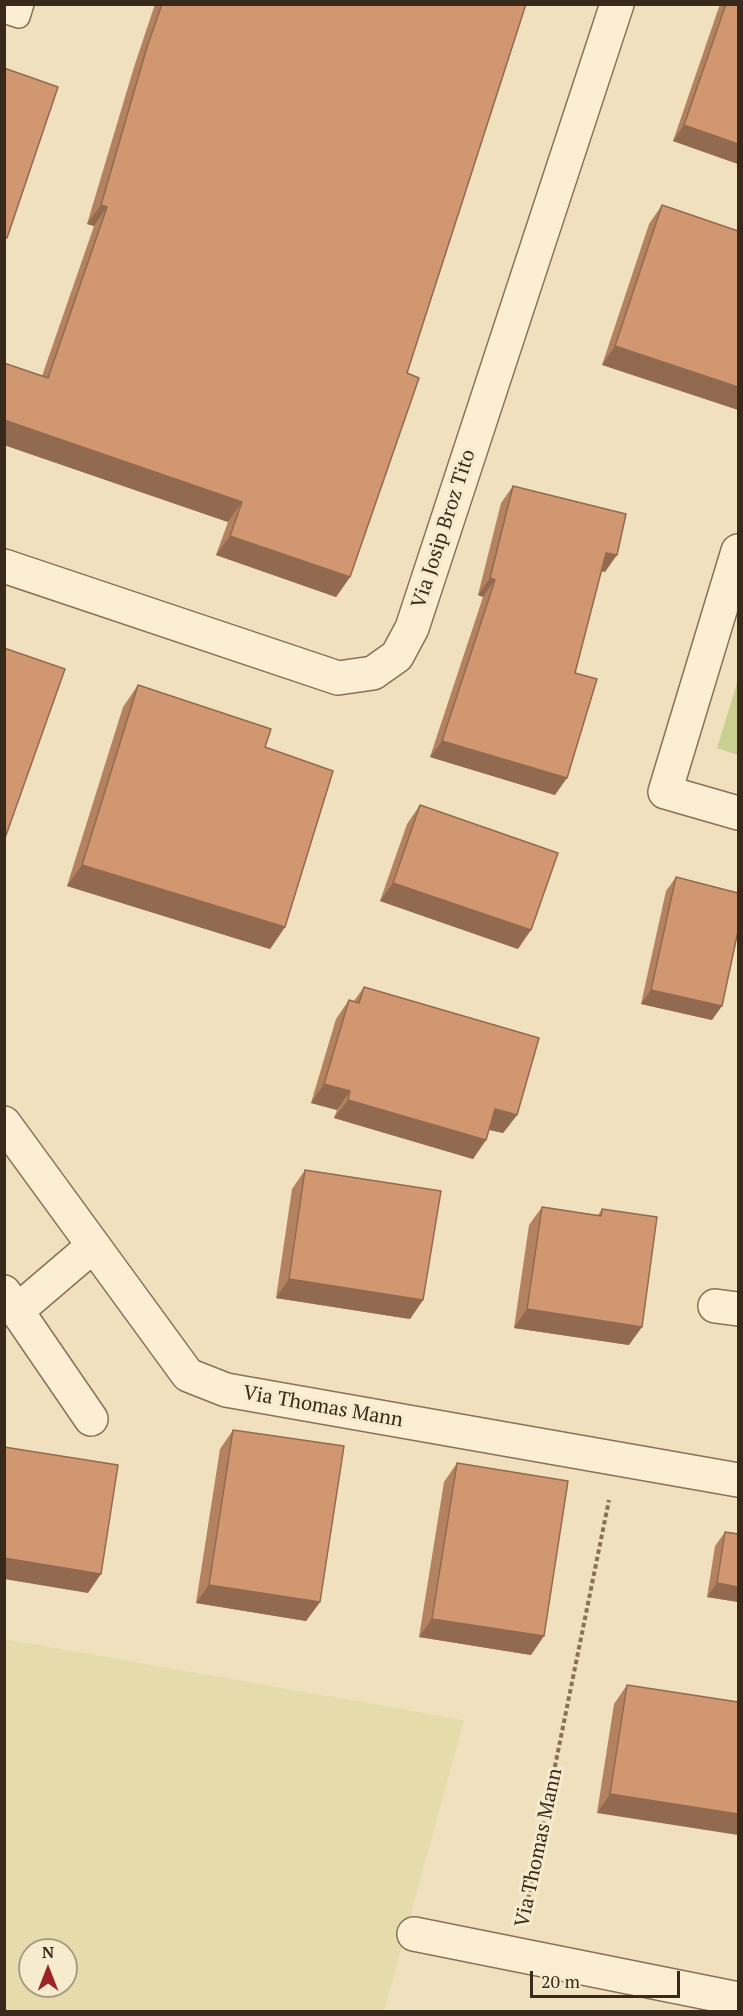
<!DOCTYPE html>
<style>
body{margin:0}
#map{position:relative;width:743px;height:2016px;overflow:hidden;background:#f0e0be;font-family:"PT Serif",serif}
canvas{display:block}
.frame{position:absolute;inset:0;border:6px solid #38291b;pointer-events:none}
.north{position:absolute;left:18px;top:1938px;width:60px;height:60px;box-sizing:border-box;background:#f7ebce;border:2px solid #ab9d86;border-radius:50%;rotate:0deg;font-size:16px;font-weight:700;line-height:24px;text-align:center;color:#38291b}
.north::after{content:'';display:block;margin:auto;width:21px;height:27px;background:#9c2225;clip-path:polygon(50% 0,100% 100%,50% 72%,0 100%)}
.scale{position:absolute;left:530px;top:1971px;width:150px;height:27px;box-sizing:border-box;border:3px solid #38291b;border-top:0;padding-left:8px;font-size:18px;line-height:21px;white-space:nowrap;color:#38291b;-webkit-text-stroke:4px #f7ebce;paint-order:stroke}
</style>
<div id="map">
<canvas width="743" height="2016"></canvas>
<div class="frame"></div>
<div class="north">N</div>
<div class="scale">20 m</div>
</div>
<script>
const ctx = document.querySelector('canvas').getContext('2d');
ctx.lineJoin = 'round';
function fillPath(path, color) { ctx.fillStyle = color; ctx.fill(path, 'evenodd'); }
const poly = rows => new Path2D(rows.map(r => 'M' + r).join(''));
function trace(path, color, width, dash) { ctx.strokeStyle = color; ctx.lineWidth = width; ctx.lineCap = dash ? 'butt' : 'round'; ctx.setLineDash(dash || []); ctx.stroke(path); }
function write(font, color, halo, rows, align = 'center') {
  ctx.font = font + ' "PT Serif",serif'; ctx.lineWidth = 6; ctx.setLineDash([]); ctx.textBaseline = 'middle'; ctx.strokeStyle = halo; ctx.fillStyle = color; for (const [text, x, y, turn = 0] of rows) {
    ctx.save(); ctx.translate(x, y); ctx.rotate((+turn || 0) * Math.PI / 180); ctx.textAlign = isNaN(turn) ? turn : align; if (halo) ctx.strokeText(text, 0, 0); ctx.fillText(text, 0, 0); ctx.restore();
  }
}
fillPath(poly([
 [4,1639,464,1720,384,2011,5,2011],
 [30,1950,66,1950,66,1986,30,1986]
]), '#e6dcab');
fillPath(poly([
 [738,680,738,755,717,748]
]), '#c9cf91');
const lane = poly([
 [4,12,19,17,23,4]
]);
const street = poly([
 [738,551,665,792,738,813],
 [4,566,338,678,373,673,397,656,412,628,617,4],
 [4,1123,188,1375,226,1390,738,1480],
 [4,1292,91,1419],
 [715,1306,738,1309],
 [18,1310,93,1246],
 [414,1934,738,1999]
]);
trace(lane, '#8a7056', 24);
trace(street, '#8a7056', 36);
trace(poly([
 [525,1914,609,1500]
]), '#8a7056', 4, [4.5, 3]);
trace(lane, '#fbeed2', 21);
trace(street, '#fbeed2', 33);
fillPath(poly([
 [155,4,526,4,407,373,350,577,336,597,216,555,228,522,4,445,4,363,42,376,94,226,87,224,134,67],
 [720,4,738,4,738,164,673,141],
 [662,205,738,231,602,365,649,224],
 [513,486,605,572,601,571,575,673,555,795,430,757,483,597,478,595,501,503],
 [138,685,265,747,285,927,270,949,67,886,123,707],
 [420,805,518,949,380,901,407,824],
 [676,877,712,1020,641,1004,666,891],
 [364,987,517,1115,503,1133,489,1130,486,1140,473,1159,334,1118,337,1110,311,1103,336,1019,349,1000,354,1001],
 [305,1170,423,1300,410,1319,276,1298,292,1189],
 [542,1207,598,1215,602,1209,629,1345,514,1328,529,1225],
 [233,1430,320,1602,306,1621,196,1603,220,1449],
 [457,1463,531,1655,419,1637,444,1482],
 [725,1532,738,1534,738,1602,707,1597,715,1546],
 [627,1685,738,1702,597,1813,614,1704]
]), '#b48261');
fillPath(poly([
 [684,125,738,144,738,164,673,141],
 [101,205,107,207,94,226,87,224],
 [615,346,738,387,738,410,602,365],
 [4,420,242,502,228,522,4,445],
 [230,536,350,577,336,597,216,555],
 [606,553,617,555,605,572,594,569],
 [490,578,495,580,483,597,478,595],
 [442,741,567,778,555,795,430,757],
 [82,865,285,927,270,949,67,886],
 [393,883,531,930,518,949,380,901],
 [651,990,722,1006,712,1020,641,1004],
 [324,1084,350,1091,337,1110,311,1103],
 [348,1100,486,1140,473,1159,334,1118],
 [495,1109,517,1115,503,1133,482,1128],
 [289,1279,423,1300,410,1319,276,1298],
 [527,1309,642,1327,629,1345,514,1328],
 [4,1558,101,1574,88,1593,4,1579],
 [717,1583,738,1587,738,1602,707,1597],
 [209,1585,320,1602,306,1621,196,1603],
 [432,1619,544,1636,531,1655,419,1637],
 [610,1794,738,1814,738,1835,597,1813]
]), '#926a4f');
const building = poly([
 [162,4,526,4,407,373,419,378,350,577,230,536,242,502,4,420,4,363,48,378,107,207,101,205,147,47,162,4],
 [726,4,738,4,738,144,684,125,726,4],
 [4,68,58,87,7,238,4,237,4,68],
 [662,205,738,231,738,387,615,346,662,205],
 [513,486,626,514,617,555,606,553,575,673,597,679,567,778,442,741,495,580,490,578,513,486],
 [4,648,65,669,4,841,4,648],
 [138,685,271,729,265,747,333,771,285,927,82,865,138,685],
 [420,805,558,853,531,930,393,883,420,805],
 [676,877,738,893,738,931,722,1006,651,990,676,877],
 [364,987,539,1038,517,1115,495,1109,486,1140,348,1100,350,1091,324,1084,349,1000,359,1003,364,987],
 [305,1170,441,1191,423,1300,289,1279,305,1170],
 [542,1207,601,1216,602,1209,657,1217,642,1327,527,1309,542,1207],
 [233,1430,344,1446,320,1602,209,1585,233,1430],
 [4,1447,118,1465,101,1574,4,1558,4,1447],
 [457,1463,568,1481,544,1636,432,1619,457,1463],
 [725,1532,738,1534,738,1587,717,1583,725,1532],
 [627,1685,738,1702,738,1814,610,1794,627,1685]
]);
fillPath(building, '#d19771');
trace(building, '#926a4f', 1.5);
write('20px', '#38291b', '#f7ebce', [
 ["Via Josip Broz Tito",444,529,-72],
 ["Via Thomas Mann",323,1407,10],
 ["Via Thomas Mann",539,1848,-78]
]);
</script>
